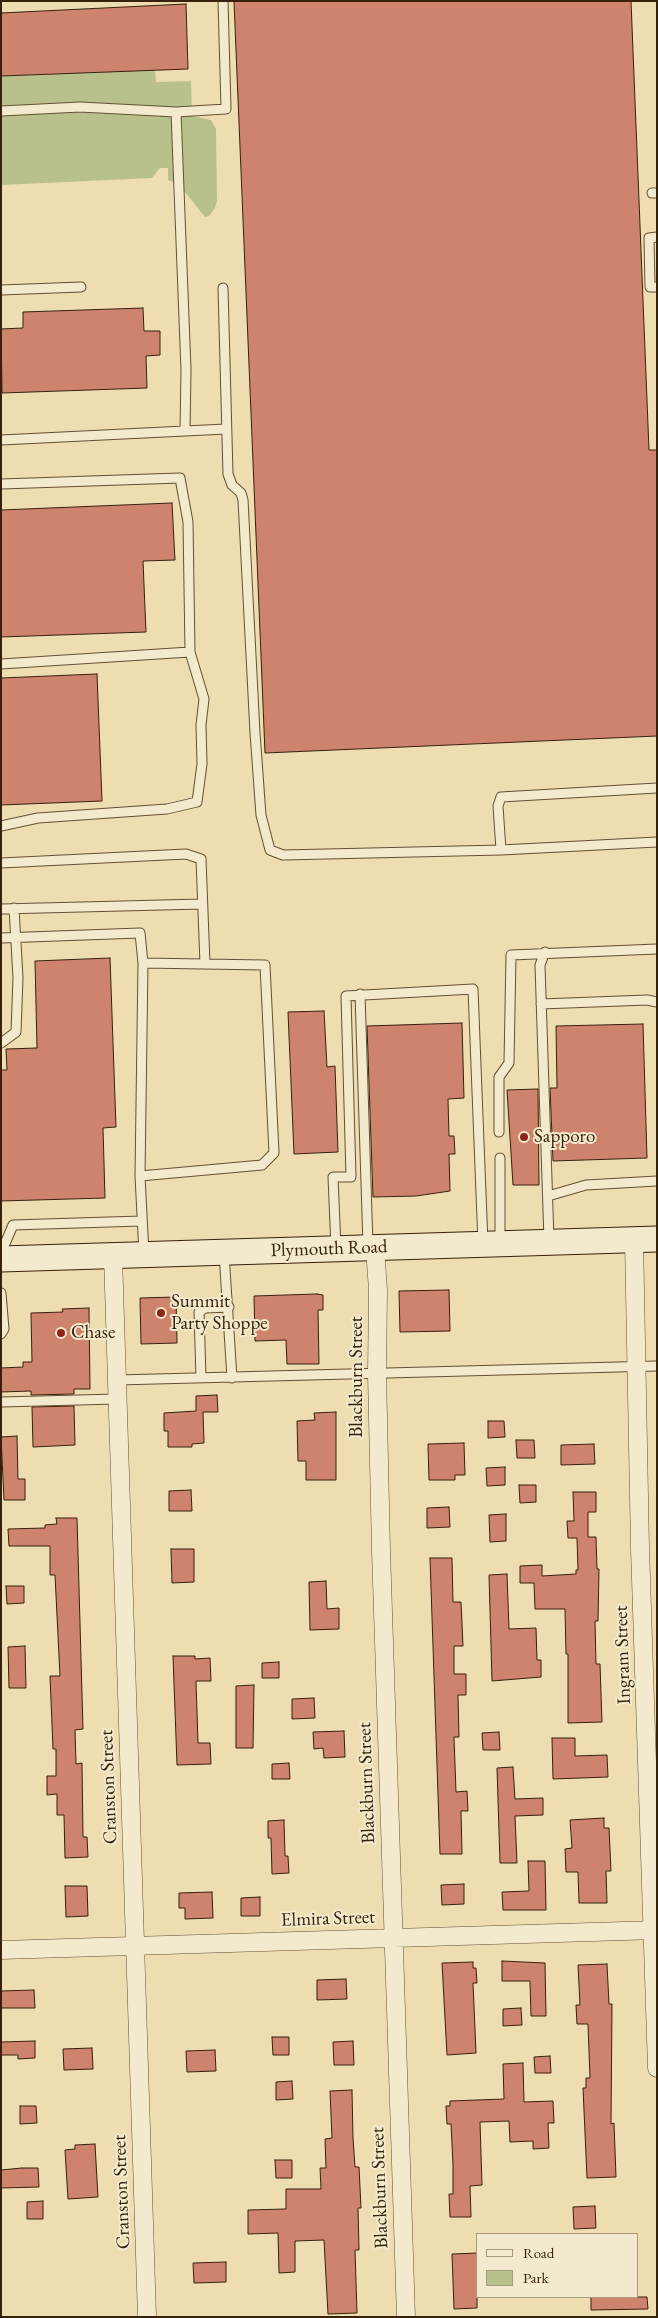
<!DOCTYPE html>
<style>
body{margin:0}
#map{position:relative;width:658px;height:2318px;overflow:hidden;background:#edddb1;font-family:"EB Garamond",serif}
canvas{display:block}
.frame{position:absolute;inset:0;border:2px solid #37210a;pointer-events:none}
.legend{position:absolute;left:476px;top:2233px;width:162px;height:65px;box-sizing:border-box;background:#f3e9cc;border:1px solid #a8997e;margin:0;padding:6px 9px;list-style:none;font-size:15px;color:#37210a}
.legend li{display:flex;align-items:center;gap:10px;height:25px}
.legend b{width:25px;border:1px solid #a8997e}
</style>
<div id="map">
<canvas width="658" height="2318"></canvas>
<div class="frame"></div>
<ul class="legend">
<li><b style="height:6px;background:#f3e9cc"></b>Road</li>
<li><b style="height:14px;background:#b8c18c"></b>Park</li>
</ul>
</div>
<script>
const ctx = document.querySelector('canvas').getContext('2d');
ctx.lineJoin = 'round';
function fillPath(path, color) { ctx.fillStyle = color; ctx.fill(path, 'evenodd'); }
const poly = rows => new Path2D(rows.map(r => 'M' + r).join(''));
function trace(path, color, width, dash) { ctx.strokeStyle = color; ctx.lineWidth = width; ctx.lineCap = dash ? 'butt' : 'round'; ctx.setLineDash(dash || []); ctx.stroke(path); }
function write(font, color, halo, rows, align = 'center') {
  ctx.font = font + ' "EB Garamond",serif'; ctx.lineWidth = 4; ctx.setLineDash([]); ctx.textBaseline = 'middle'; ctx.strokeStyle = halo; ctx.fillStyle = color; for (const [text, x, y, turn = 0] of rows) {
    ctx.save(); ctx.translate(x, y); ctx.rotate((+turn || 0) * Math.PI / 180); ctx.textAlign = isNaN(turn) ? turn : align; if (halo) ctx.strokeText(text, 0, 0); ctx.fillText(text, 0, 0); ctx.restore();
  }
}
fillPath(poly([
 [155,70,156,82,191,81,192,116,211,120,216,129,217,201,215,208,209,216,205,217,185,192,175,183,168,180,168,168,160,168,152,178,1,185,1,76]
]), '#b8c18c');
const building = poly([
 [234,1,631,1,649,450,657,450,657,736,265,753,234,1],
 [186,4,188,69,1,76,1,13,186,4],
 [143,308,144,331,160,331,160,355,146,356,147,388,2,393,1,329,23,328,23,312,143,308],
 [172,503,175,560,143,561,146,632,1,637,1,510,172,503],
 [97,674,102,801,1,805,1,678,97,674],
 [110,958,116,1127,103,1128,105,1198,1,1201,1,1070,7,1070,6,1049,37,1048,35,961,110,958],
 [324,1011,327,1067,335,1066,338,1152,294,1154,288,1012,324,1011],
 [462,1023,464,1098,448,1099,449,1136,454,1136,455,1154,449,1154,450,1191,416,1196,373,1197,367,1026,462,1023],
 [643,1024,647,1158,553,1161,550,1088,557,1088,556,1026,643,1024],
 [538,1089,539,1185,513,1185,507,1090,538,1089],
 [449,1290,450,1331,400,1332,399,1291,449,1290],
 [317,1294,323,1295,323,1310,318,1310,319,1364,287,1364,286,1340,255,1341,254,1296,317,1294],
 [176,1297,177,1343,141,1344,140,1298,176,1297],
 [89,1308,90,1389,74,1389,74,1394,31,1395,31,1391,1,1392,1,1368,23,1367,23,1362,32,1362,31,1313,63,1312,62,1309,89,1308],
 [217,1395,218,1412,203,1412,204,1443,192,1444,192,1447,168,1447,168,1431,164,1431,164,1413,196,1411,196,1396,217,1395],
 [74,1406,75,1445,33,1447,32,1407,74,1406],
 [336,1412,336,1480,306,1480,306,1461,298,1461,297,1421,315,1420,314,1413,336,1412],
 [488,1421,504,1421,505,1437,488,1438,488,1421],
 [17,1436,18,1479,25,1479,25,1500,4,1500,1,1437,17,1436],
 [516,1440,534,1440,535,1458,517,1458,516,1440],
 [464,1443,465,1475,455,1475,455,1480,429,1480,428,1444,464,1443],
 [594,1444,595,1464,561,1465,561,1445,594,1444],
 [505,1467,505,1485,487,1486,486,1468,505,1467],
 [519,1485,536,1485,536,1502,520,1503,519,1485],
 [191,1490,192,1511,169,1511,169,1491,191,1490],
 [573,1492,596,1492,596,1512,588,1512,588,1537,596,1537,597,1569,599,1569,598,1621,595,1621,596,1664,600,1664,602,1722,568,1723,568,1654,566,1654,565,1609,535,1609,534,1583,520,1583,520,1566,542,1565,542,1576,576,1574,576,1570,578,1570,577,1538,568,1538,567,1521,574,1521,573,1492],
 [449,1507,450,1527,427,1528,427,1508,449,1507],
 [506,1514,506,1541,490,1542,489,1515,506,1514],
 [56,1518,77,1518,83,1729,75,1730,76,1764,82,1763,83,1837,87,1837,88,1857,65,1858,64,1815,57,1815,57,1794,47,1795,47,1776,56,1776,56,1749,53,1749,50,1676,60,1676,55,1575,50,1575,50,1546,9,1546,8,1529,45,1528,45,1525,57,1524,56,1518],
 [171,1549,194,1549,194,1582,172,1583,171,1549],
 [430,1558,452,1558,453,1602,461,1602,463,1646,454,1646,454,1674,466,1674,466,1695,458,1695,459,1737,454,1737,456,1792,467,1791,468,1811,461,1811,462,1854,440,1854,430,1558],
 [507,1574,509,1629,536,1628,537,1660,541,1660,541,1677,492,1681,489,1575,507,1574],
 [326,1581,327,1609,339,1608,339,1629,310,1630,309,1582,326,1581],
 [6,1586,24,1586,24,1603,7,1604,6,1586],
 [25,1646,26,1688,9,1688,8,1647,25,1646],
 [173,1656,195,1656,195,1659,210,1658,211,1681,196,1681,198,1743,210,1743,211,1764,177,1765,173,1656],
 [279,1662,279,1678,262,1678,262,1663,279,1662],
 [254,1685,253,1748,236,1748,236,1686,254,1685],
 [314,1698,315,1718,292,1719,292,1699,314,1698],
 [344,1731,345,1757,324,1758,323,1748,314,1749,313,1732,344,1731],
 [499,1732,500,1750,483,1750,482,1733,499,1732],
 [552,1738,575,1738,575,1756,607,1755,608,1777,553,1779,552,1738],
 [289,1763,290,1779,272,1779,272,1764,289,1763],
 [513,1767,515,1799,543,1798,543,1815,515,1816,517,1863,500,1863,497,1768,513,1767],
 [604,1818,604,1828,609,1828,611,1871,606,1871,607,1903,579,1903,578,1872,566,1872,565,1849,572,1848,570,1820,604,1818],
 [284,1820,285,1856,288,1856,289,1873,272,1874,271,1838,268,1838,268,1821,284,1820],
 [528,1861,545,1861,546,1910,503,1910,502,1892,529,1891,528,1861],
 [464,1884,464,1904,442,1905,441,1885,464,1884],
 [65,1886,87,1886,88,1916,66,1917,65,1886],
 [212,1892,213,1918,185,1919,185,1908,179,1908,179,1893,212,1892],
 [260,1897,260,1916,241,1916,241,1898,260,1897],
 [502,1961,545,1963,546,2016,531,2016,530,1981,502,1981,502,1961],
 [473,1962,473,1968,476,1968,477,1983,473,1983,476,2053,447,2055,442,1963,473,1962],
 [607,1964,609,2004,612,2004,611,2124,614,2123,616,2177,587,2178,583,2088,586,2088,586,2078,590,2078,588,2024,577,2024,576,2005,580,2005,578,1965,607,1964],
 [346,1979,347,1999,317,2000,317,1980,346,1979],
 [34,1990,35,2008,1,2008,1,1991,34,1990],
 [521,2008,522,2025,503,2026,503,2009,521,2008],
 [272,2037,289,2037,289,2055,273,2055,272,2037],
 [35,2041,35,2058,18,2059,18,2055,1,2055,1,2042,35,2041],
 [353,2041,354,2065,334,2065,333,2042,353,2041],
 [92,2048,93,2069,64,2070,63,2049,92,2048],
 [215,2050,216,2071,187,2072,186,2051,215,2050],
 [550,2056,551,2073,535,2073,534,2057,550,2056],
 [523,2063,524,2102,553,2101,554,2123,548,2123,549,2148,533,2149,533,2141,510,2142,509,2121,480,2122,482,2185,470,2186,471,2217,450,2217,449,2194,453,2194,453,2165,451,2124,447,2124,446,2106,450,2106,450,2101,504,2099,503,2064,523,2063],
 [292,2081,293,2099,276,2100,276,2082,292,2081],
 [352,2090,353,2138,355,2167,359,2167,361,2208,358,2208,359,2250,355,2250,357,2313,328,2314,324,2240,295,2241,295,2272,279,2273,278,2233,248,2234,248,2210,286,2209,286,2189,321,2189,320,2168,326,2168,325,2139,332,2138,330,2091,352,2090],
 [20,2106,36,2106,37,2123,20,2124,20,2106],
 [95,2144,98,2197,68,2199,65,2150,75,2149,75,2145,95,2144],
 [275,2160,292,2160,292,2178,276,2178,275,2160],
 [22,2168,38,2168,39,2187,1,2188,1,2170,22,2168],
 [43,2201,43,2219,27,2219,27,2202,43,2201],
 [595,2206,596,2228,574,2229,573,2207,595,2206],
 [477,2253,477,2308,454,2309,452,2254,477,2253],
 [226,2262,226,2282,194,2283,193,2263,226,2262],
 [591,2297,647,2297,648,2309,591,2310,591,2297]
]);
fillPath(building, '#cd836c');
trace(building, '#37210a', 1);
const lane = poly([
 [1,111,80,107,176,112,186,370,185,431,1,440],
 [176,112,226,109,223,1],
 [652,193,657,193],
 [657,237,649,238,650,287,657,287],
 [223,288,228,474,232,485,241,493,243,500,255,733,261,815,270,850,283,855,501,850,657,842],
 [1,290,81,287],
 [185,431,226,429],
 [1,484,180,478,188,522,190,652,1,664],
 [1,826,38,818,167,809,197,802,202,764,201,725,204,699,190,652],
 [501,850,498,806,501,797,657,788],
 [1,863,186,854,201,859,205,964],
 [1,909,202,904],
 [1,938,140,933,143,963,140,1176,144,1254],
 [545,952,540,965,549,1241],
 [360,994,368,1246],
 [541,1004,647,1000,657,1002],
 [1,1043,16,1032,18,978,14,908],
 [499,1132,499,1077,509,1063,511,955,657,949],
 [500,1158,500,1243],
 [140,1176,262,1165,274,1153,265,965,143,963],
 [548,1196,586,1185,657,1181],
 [336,1248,333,1177,351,1177,346,996,473,989,483,1244],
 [1,1253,13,1225,141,1221],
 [224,1253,232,1378],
 [1,1293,4,1329,1,1334],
 [201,1378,199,1312,205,1308,229,1307],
 [117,1380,657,1366],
 [1,1402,117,1399]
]);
const street = poly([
 [634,1239,640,1548,657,2068],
 [375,1248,378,1290,377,1374,381,1550,406,2317],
 [113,1256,147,2317],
 [1,1950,657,1930]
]);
const secondary = poly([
 [1,1259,657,1239]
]);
trace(lane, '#645034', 11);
trace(street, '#645034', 19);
trace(secondary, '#37210a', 27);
trace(lane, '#f3e9cc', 9);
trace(street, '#f3e9cc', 18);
trace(secondary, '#f3e9cc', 25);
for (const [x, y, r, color] of [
 [524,1137,5,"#8f2418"],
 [161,1313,5,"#8f2418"],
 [61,1333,5,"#8f2418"]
]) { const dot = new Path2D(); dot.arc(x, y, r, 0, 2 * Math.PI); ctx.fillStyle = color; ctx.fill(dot); trace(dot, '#f3e9cc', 2); }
write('19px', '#37210a', '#f3e9cc', [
 ["Sapporo",534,1137],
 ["Summit",171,1302],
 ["Party Shoppe",171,1324],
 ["Chase",71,1333]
], 'left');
write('19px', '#37210a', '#f3e9cc', [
 ["Plymouth Road",329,1249,-2],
 ["Blackburn Street",357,1377,-90],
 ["Ingram Street",623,1655,-92],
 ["Blackburn Street",367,1783,-92],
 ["Cranston Street",109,1787,-92],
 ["Elmira Street",328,1919,-2],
 ["Blackburn Street",380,2188,-92],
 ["Cranston Street",122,2192,-92]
]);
</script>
